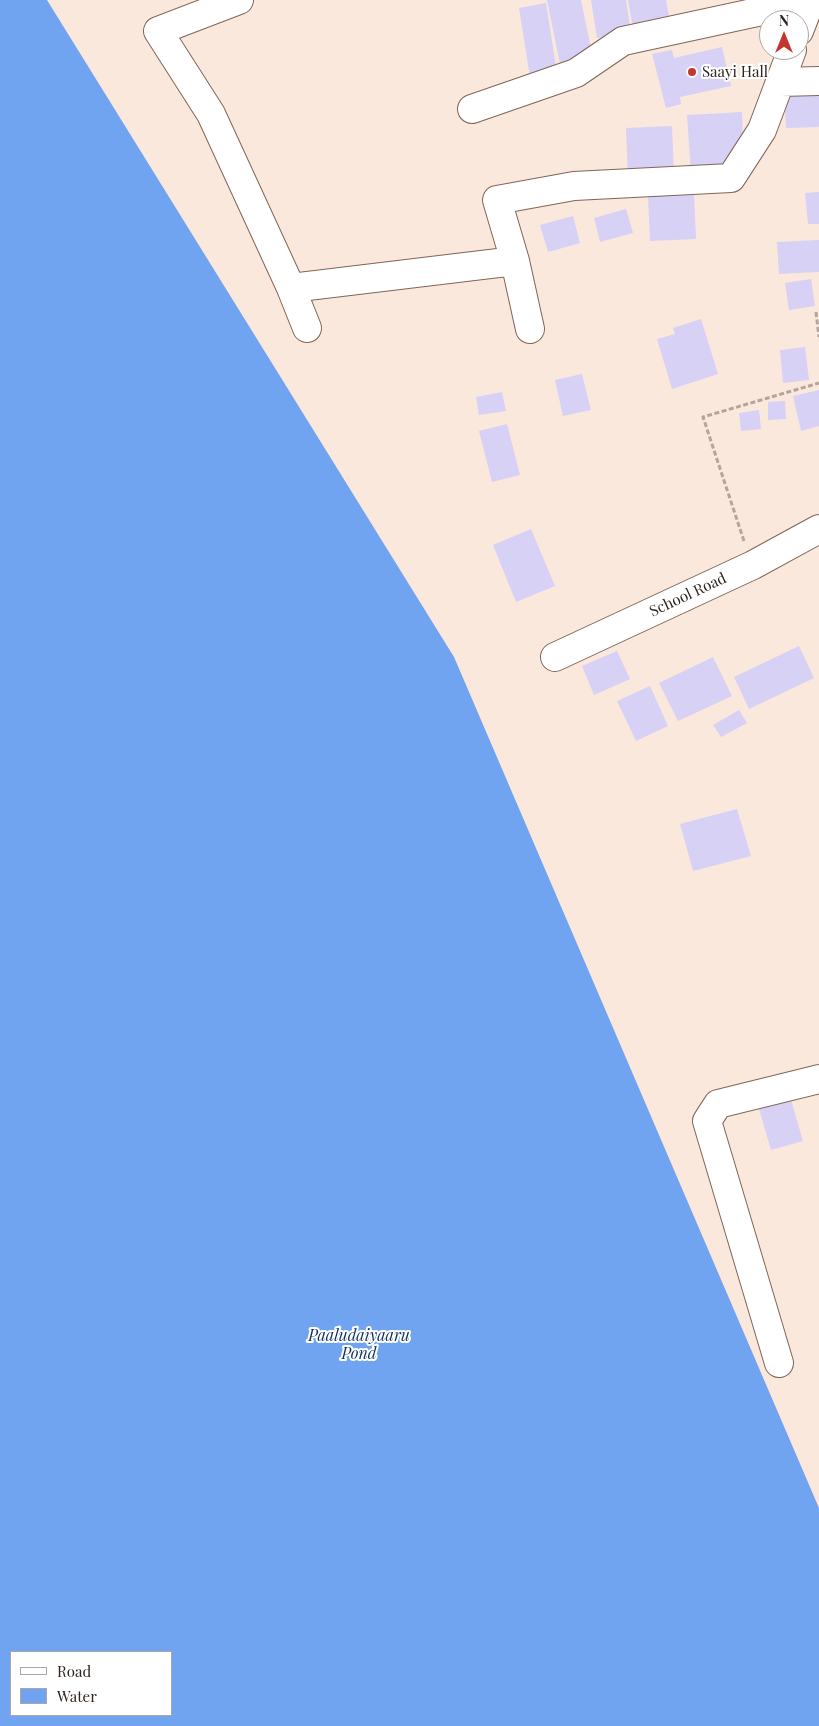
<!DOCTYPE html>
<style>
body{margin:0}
#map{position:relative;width:819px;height:1726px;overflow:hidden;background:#fae8dd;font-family:"Playfair Display",serif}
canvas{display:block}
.legend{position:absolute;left:10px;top:1651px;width:162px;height:65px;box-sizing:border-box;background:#fff;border:1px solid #aba7a5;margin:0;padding:6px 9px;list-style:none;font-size:15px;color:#2e231d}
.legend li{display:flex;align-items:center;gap:10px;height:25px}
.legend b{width:25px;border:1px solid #aba7a5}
.north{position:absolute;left:759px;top:10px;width:50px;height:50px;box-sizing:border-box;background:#fff;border:1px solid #aba7a5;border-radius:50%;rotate:0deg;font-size:14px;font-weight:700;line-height:20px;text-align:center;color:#2e231d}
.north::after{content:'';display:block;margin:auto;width:18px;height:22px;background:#c5372e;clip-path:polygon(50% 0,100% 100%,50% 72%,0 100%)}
</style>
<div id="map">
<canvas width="819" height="1726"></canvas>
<ul class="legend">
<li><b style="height:6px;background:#fff"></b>Road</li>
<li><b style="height:14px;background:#71a4f0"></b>Water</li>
</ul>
<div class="north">N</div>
</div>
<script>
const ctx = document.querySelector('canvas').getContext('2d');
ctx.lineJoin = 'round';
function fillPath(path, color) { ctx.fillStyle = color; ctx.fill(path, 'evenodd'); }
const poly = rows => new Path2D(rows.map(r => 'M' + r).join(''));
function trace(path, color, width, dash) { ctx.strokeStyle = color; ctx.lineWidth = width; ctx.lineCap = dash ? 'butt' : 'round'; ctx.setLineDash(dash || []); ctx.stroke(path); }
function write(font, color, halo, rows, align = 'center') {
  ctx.font = font + ' "Playfair Display",serif'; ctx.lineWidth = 4; ctx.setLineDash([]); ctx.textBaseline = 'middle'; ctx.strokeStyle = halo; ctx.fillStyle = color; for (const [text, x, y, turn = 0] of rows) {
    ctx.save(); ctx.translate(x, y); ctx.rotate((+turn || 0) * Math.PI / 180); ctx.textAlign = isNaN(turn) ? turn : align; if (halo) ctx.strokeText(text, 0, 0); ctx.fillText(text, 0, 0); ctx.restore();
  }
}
fillPath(poly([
 [0,0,47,0,454,657,819,1508,819,1726,0,1726],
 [11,1652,171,1652,171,1715,11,1715]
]), '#71a4f0');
fillPath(poly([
 [547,0,581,0,592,53,574,56,576,67,561,69],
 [591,0,626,0,631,33,597,38],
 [628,0,666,0,670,22,633,28],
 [546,3,558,79,531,83,519,8],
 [722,47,731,86,680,97,681,104,666,108,652,54,672,50,674,58],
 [819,85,819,127,786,128,784,86],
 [742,112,743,142,725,169,691,173,687,115],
 [672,126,674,174,628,176,626,128],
 [819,192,819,224,808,224,805,193],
 [694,194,696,239,650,241,648,195],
 [626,209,633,233,600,242,594,218],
 [573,216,580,243,548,252,540,225],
 [819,240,819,272,779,274,777,242],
 [811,279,815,306,789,310,785,283],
 [701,319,718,374,672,389,657,339,675,334,673,328],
 [805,347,809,380,783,383,780,350],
 [582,374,591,410,563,416,555,380],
 [819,390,819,426,801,431,793,396],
 [502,392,506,411,479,415,476,397],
 [785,401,786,419,768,420,768,402],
 [759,410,761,429,741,431,739,413],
 [507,424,520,475,492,482,479,431],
 [531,529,555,586,516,602,493,545],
 [799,646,814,678,749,709,734,677],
 [617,651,630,679,594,695,582,666],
 [713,657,732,696,678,721,659,683],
 [650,686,668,726,636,741,617,701],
 [739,710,747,723,721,737,713,725],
 [737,809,751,856,693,871,680,824],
 [791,1100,803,1141,771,1150,759,1109]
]), '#d6d1f5');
const street = poly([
 [239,0,158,31,211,114,291,288],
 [799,31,811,0],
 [780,82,819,81],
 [472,109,576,73,623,41,771,9,791,0],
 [307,328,291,288,515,261],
 [530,329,515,261,497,200,574,186,731,178,762,130,792,50],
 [555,657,753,565,819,529],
 [779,1363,707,1121,718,1104,819,1079]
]);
trace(street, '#806556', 30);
trace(poly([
 [816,312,819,337],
 [744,541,703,417,819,383]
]), '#b4a49b', 3, [5, 2.5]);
trace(street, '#fff', 28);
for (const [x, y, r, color] of [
 [692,72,5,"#c5372e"]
]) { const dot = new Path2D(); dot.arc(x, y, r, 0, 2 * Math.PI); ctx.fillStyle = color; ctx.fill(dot); trace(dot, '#fff', 2); }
write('15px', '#2e231d', '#fff', [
 ["Saayi Hall",702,72]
], 'left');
write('15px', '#2e231d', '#fff', [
 ["School Road",688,595,-25]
]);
write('italic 16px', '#0e2e5e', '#fff', [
 ["Paaludaiyaaru",359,1336],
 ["Pond",359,1354]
]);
</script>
